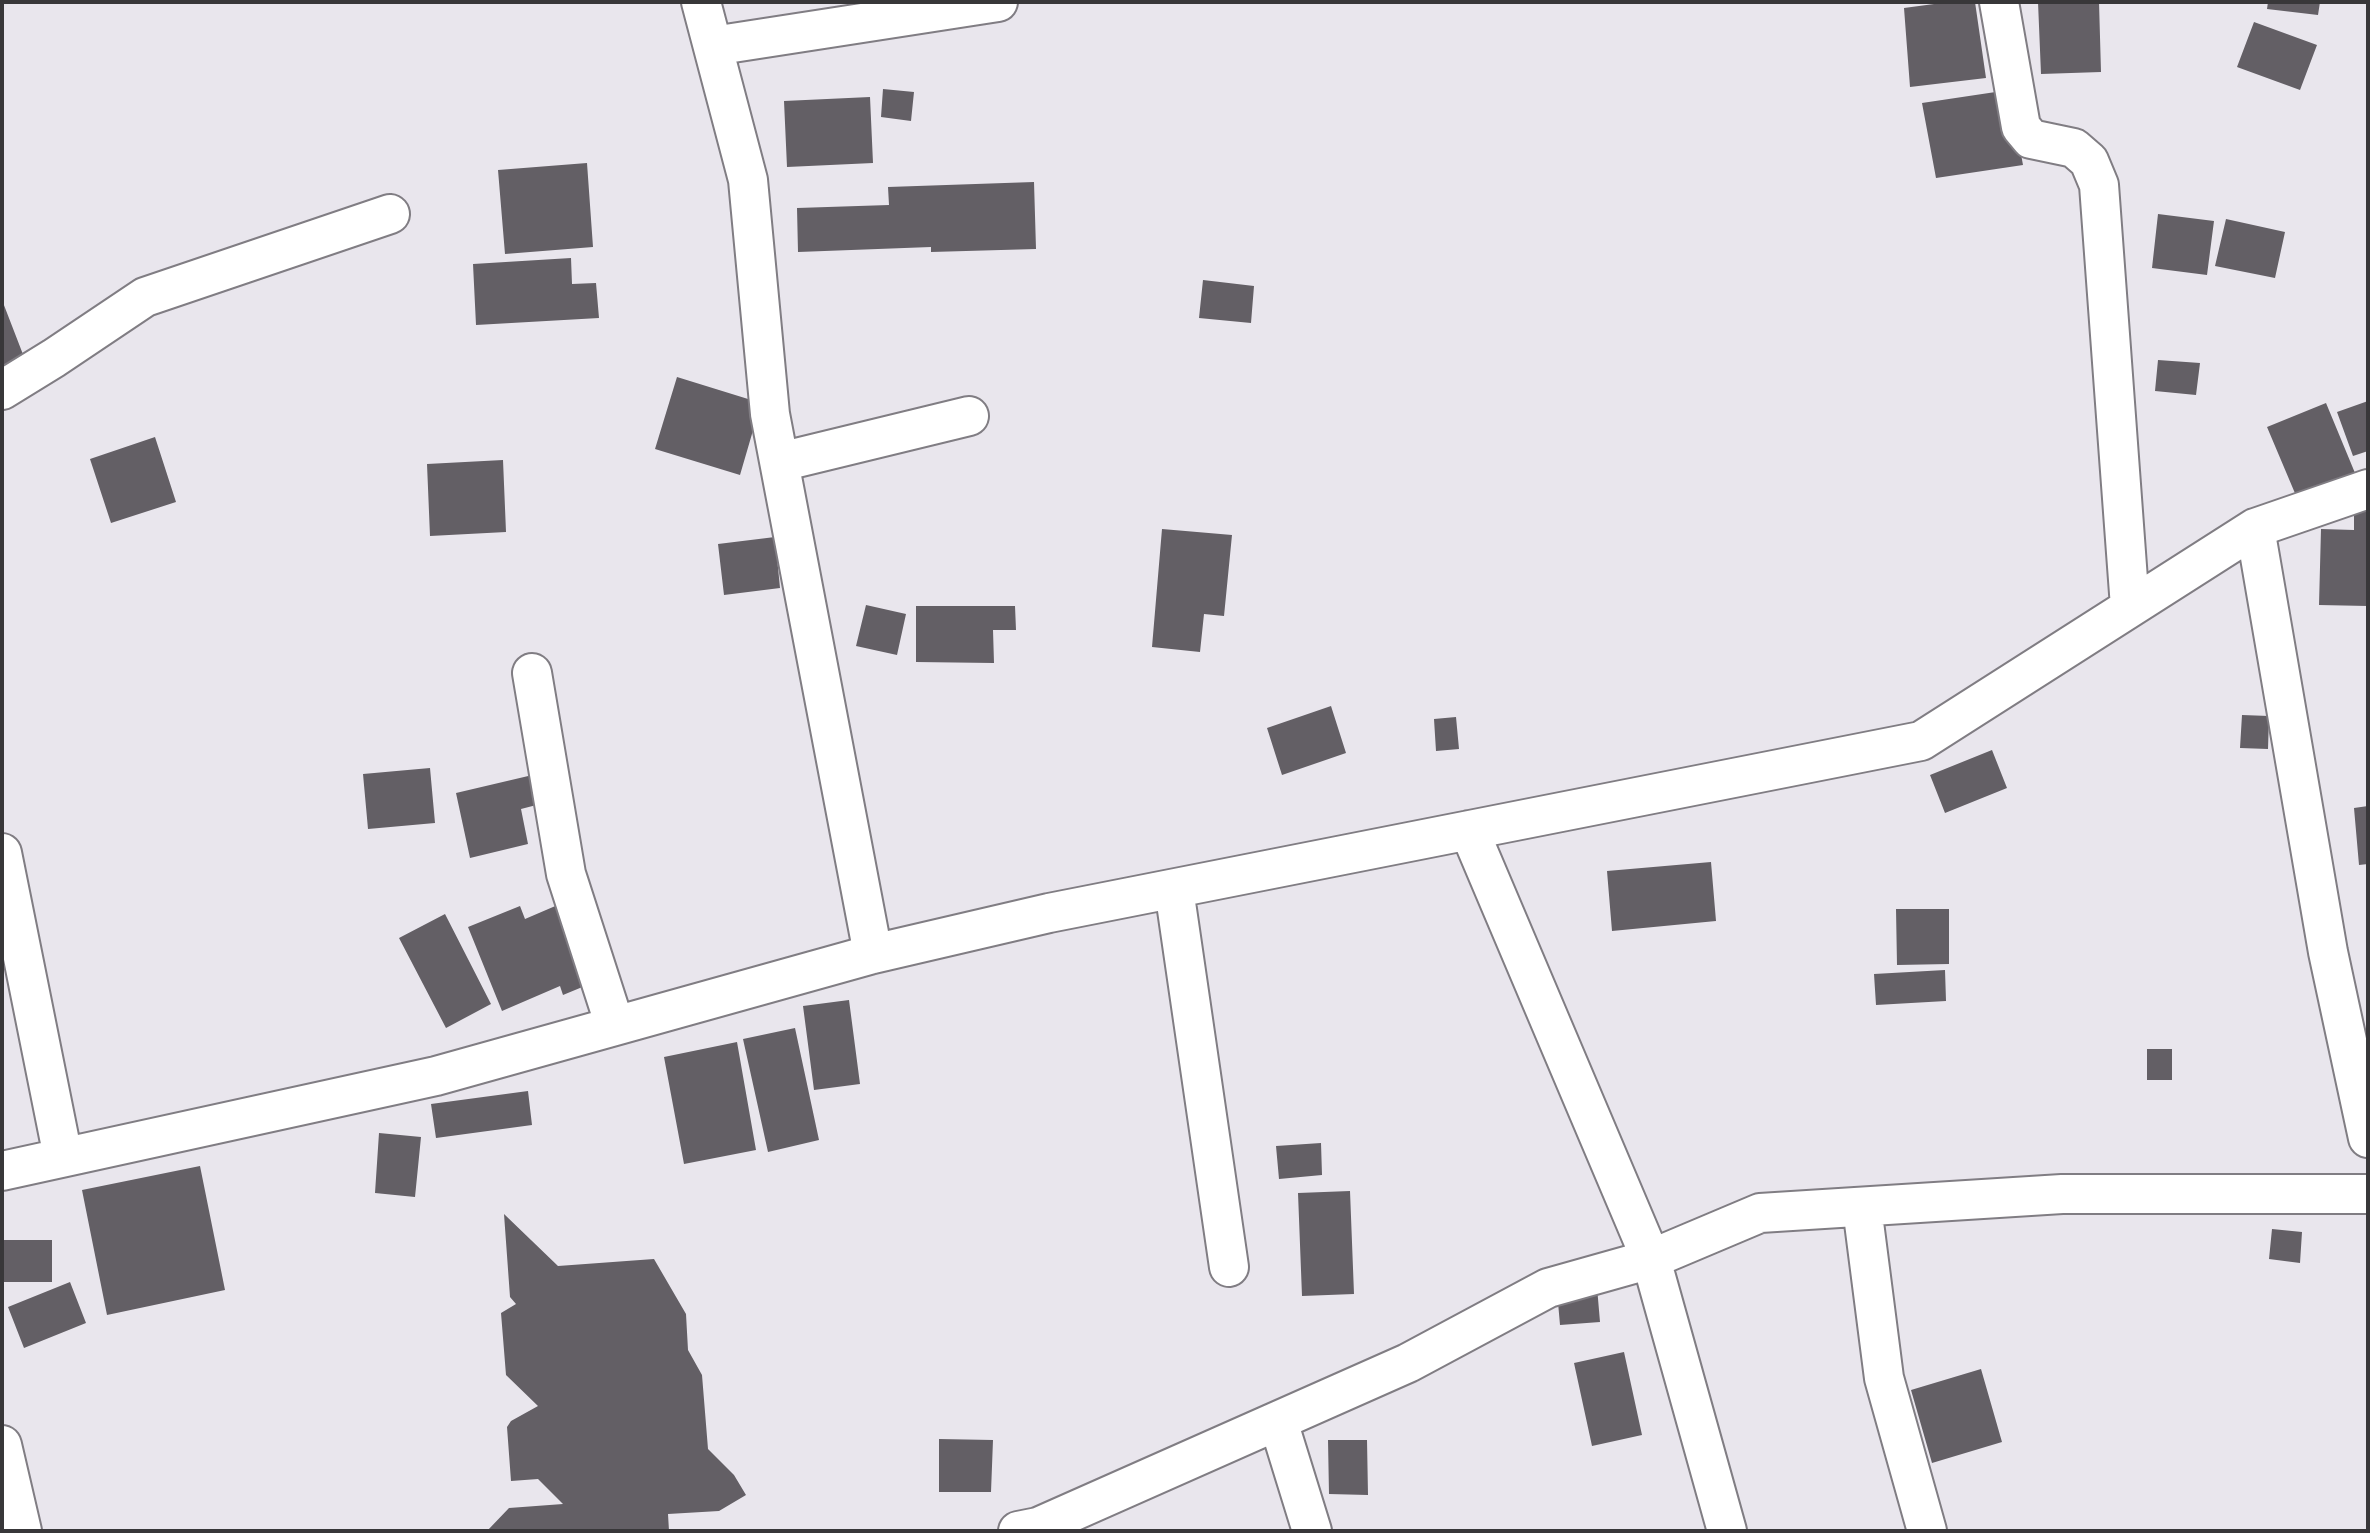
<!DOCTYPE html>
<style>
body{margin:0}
#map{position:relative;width:2370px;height:1533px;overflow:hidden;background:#e9e6ed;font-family:Signika,sans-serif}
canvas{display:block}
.frame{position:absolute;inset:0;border:4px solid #383739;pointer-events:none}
</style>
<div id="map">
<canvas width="2370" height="1533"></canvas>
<div class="frame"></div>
</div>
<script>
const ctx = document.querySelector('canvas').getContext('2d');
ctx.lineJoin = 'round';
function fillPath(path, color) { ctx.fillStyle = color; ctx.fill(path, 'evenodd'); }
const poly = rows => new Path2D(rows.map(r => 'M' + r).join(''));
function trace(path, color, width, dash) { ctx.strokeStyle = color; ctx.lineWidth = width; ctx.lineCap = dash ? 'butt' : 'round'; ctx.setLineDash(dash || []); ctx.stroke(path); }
fillPath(poly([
 [1949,2,1975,2,1986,78,1910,87,1904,8],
 [2038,2,2099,2,2101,72,2041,74],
 [2268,2,2320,2,2318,15,2267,9],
 [2254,22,2317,45,2300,90,2237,67],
 [883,89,914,92,911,121,881,117],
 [2009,90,2023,165,1936,178,1922,103],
 [870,97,873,163,787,167,784,101],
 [587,163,593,247,505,254,498,170],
 [1034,182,1036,249,931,252,931,247,798,252,797,208,889,205,888,187],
 [2158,214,2214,221,2207,275,2152,268],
 [2226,219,2285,232,2275,278,2215,266],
 [571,258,572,284,596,283,599,318,476,325,473,264],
 [1203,280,1254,286,1251,323,1199,318],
 [2,300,24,357,2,366],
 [2158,360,2200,363,2196,395,2155,391],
 [677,377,761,403,740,475,655,449],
 [2368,401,2368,451,2353,456,2337,412],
 [2326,403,2355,473,2297,498,2267,427],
 [155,437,176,502,111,523,90,459],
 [503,460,506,532,430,536,427,464],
 [2354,504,2368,504,2368,606,2319,605,2321,529,2354,530],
 [1162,529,1232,535,1224,616,1204,614,1200,652,1152,647],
 [775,537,780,588,724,595,718,544],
 [866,605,906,614,897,655,856,646],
 [916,606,1015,606,1016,630,993,630,994,663,916,662],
 [1331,706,1346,753,1282,775,1267,728],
 [2242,715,2269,716,2268,749,2240,748],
 [1456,717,1459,749,1436,751,1434,719],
 [1992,750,2007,788,1945,813,1930,775],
 [430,768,435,823,368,829,363,774],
 [541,773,548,802,521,809,528,844,470,858,456,793],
 [2368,806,2368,864,2359,865,2354,808],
 [1711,862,1716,921,1612,931,1607,871],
 [560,904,592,983,563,995,560,986,502,1011,468,927,520,906,525,919],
 [1896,909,1949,909,1949,964,1897,965],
 [445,914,491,1004,446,1028,399,938],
 [1945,970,1946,1001,1876,1005,1874,974],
 [849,1000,860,1084,814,1090,803,1006],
 [795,1028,819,1140,768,1152,743,1039],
 [737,1042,756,1150,684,1164,664,1057],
 [2147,1049,2172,1049,2172,1080,2147,1080],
 [528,1091,532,1125,436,1138,431,1104],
 [379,1133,421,1137,415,1197,375,1193],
 [1321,1143,1322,1175,1279,1179,1276,1146],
 [200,1166,225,1290,107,1315,82,1190],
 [1350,1191,1354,1294,1302,1296,1298,1193],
 [504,1214,558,1266,654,1259,686,1314,688,1350,702,1375,708,1449,734,1475,746,1495,719,1511,668,1514,669,1531,487,1531,509,1508,563,1504,538,1479,511,1481,507,1427,511,1421,538,1406,506,1375,501,1313,516,1304,510,1297],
 [2272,1229,2302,1232,2300,1263,2269,1259],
 [3,1240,52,1240,52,1282,3,1282],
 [70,1282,86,1323,24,1348,8,1307],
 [1597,1287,1600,1322,1560,1325,1557,1291],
 [1624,1352,1642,1435,1592,1446,1574,1363],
 [1981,1369,2002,1442,1932,1463,1911,1390],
 [939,1439,993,1440,991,1492,939,1492],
 [1328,1440,1367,1440,1368,1495,1329,1494]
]), '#635f65');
const minor = poly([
 [701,2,748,180,770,414,873,954],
 [1999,2,2021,127,2031,139,2074,148,2089,161,2099,185,2130,607],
 [713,46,998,2],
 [2,390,54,358,145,297,390,214],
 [780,462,969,416],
 [2255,528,2328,952,2368,1138],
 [532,673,566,874,615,1026],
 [1469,830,1651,1259,1727,1531],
 [2,853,63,1157],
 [1174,889,1229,1267],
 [2,1171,436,1076,873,954,1049,913,1921,741,2255,528,2368,489],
 [1862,1207,1884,1378,1927,1531],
 [1278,1421,1312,1531],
 [2,1445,22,1531],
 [1018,1531,1038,1527,1408,1363,1548,1288,1651,1259,1760,1213,2062,1194,2368,1194]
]);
trace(minor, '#807d83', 42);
trace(minor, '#fff', 38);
</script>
